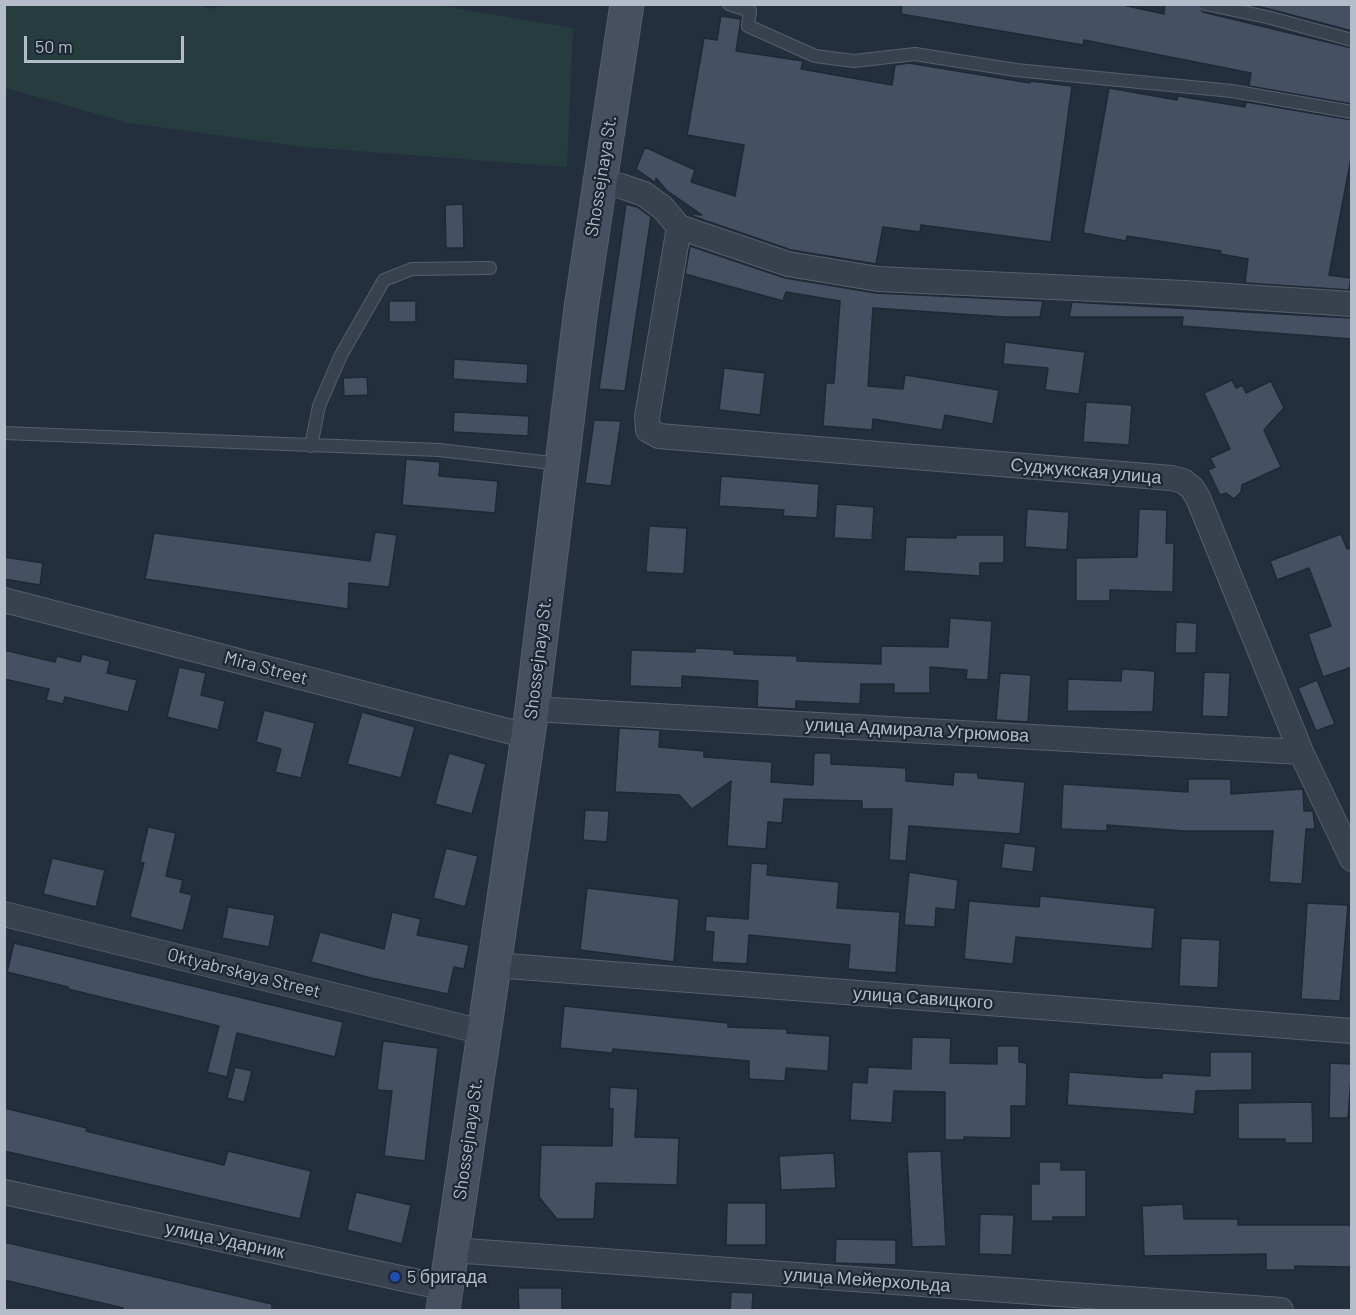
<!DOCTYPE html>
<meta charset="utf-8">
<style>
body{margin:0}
#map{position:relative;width:1356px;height:1315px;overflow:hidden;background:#242f3e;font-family:Barlow,sans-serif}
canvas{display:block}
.frame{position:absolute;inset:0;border:6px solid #b4bcc9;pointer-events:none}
.scale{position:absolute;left:24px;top:36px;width:160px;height:27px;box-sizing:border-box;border:3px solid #b4bcc9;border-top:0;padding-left:8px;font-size:18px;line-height:21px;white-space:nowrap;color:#b4bcc9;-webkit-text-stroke:4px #1d2633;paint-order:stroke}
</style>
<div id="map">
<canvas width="1356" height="1315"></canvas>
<div class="frame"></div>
<div class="scale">50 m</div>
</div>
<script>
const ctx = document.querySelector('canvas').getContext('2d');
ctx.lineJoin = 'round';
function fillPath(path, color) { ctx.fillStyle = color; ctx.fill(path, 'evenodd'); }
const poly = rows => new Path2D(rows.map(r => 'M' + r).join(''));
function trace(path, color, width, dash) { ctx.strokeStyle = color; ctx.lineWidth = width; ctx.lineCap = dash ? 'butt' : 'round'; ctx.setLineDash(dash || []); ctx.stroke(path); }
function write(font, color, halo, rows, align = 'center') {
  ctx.font = font + ' Barlow,sans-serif'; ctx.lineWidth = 4.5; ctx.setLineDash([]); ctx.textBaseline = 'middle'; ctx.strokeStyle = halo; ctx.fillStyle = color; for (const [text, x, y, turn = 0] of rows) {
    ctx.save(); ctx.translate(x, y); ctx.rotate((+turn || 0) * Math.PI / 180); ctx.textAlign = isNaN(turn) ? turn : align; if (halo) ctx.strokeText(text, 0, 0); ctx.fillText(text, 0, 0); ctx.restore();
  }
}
fillPath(poly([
 [198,4,210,9,229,4,437,5,573,28,567,167,304,147,128,123,5,88,5,5]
]), '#263c3f');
const building = poly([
 [902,4,1118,4,1164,14,1165,4,1197,4,1203,12,1352,48,1352,104,1249,86,1251,73,1084,40,1083,45,901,14,902,4],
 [1248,4,1352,4,1352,31,1269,9,1248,4],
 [721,16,741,19,736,51,803,61,801,69,892,85,895,65,909,63,1030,83,1030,81,1072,86,1051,242,921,225,920,232,883,227,876,264,791,250,692,216,692,214,702,215,666,190,656,178,656,183,636,169,645,147,695,170,691,182,735,196,744,145,687,135,704,38,717,40,721,16],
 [1109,88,1177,100,1178,96,1245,107,1246,102,1352,120,1352,153,1329,275,1351,278,1349,290,1245,283,1248,259,1220,254,1221,251,1127,236,1126,241,1083,233,1109,88],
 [463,204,464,248,446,248,445,205,463,204],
 [626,204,637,207,651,217,625,391,599,389,626,204],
 [690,246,785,278,876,293,1043,301,1040,317,1005,317,873,308,868,386,903,389,905,375,999,390,993,424,945,415,942,430,873,419,872,430,823,426,826,383,834,383,840,301,786,292,783,301,685,274,690,246],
 [389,301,416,301,416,322,389,322,389,301],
 [1072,302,1352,318,1352,339,1182,326,1183,317,1069,317,1072,302],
 [1005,342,1085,352,1079,394,1045,390,1048,368,1003,364,1005,342],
 [454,359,528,364,527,384,453,379,454,359],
 [724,368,765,373,760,415,719,410,724,368],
 [367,377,368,395,344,396,343,378,367,377],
 [1232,380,1236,388,1242,385,1246,393,1271,381,1284,408,1264,430,1281,467,1242,485,1241,492,1234,499,1226,493,1220,495,1208,470,1215,467,1210,458,1230,449,1204,393,1232,380],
 [1086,402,1132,405,1129,445,1083,442,1086,402],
 [454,412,529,416,528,436,453,432,454,412],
 [594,420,621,421,611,486,585,483,594,420],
 [406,459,440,462,439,476,498,481,495,513,402,505,406,459],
 [721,476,819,484,817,518,783,516,784,510,719,506,721,476],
 [836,504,874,507,872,540,834,538,836,504],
 [1027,509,1069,512,1067,550,1025,547,1027,509],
 [1139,509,1167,510,1166,543,1174,543,1173,592,1110,590,1110,601,1076,601,1076,558,1137,557,1139,509],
 [649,526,687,528,684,574,646,572,649,526],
 [375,532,397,535,389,587,349,583,348,609,145,579,154,533,370,561,375,532],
 [1341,534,1347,549,1352,547,1352,667,1323,677,1308,634,1331,626,1309,568,1277,580,1270,561,1341,534],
 [956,535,1004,535,1004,563,980,563,980,576,904,571,906,537,956,538,956,535],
 [4,557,43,563,40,585,4,579,4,557],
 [950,618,992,621,988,680,966,679,967,670,930,667,930,693,894,693,894,684,861,684,860,704,796,701,796,709,757,707,758,681,682,676,682,688,630,686,631,650,695,652,695,648,734,650,734,654,797,656,797,661,881,664,881,646,948,647,950,618],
 [1176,622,1197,623,1196,653,1175,653,1176,622],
 [4,650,55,662,57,656,80,662,82,654,110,661,107,673,137,680,128,712,65,697,63,704,46,700,49,689,4,679,4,650],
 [179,667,206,673,201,695,225,701,218,730,167,717,179,667],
 [1122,669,1155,671,1153,712,1067,711,1068,679,1121,681,1122,669],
 [1204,672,1230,673,1228,717,1202,716,1204,672],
 [1000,673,1031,675,1028,722,996,720,1000,673],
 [1317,680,1335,724,1316,731,1298,688,1317,680],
 [264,710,315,723,301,778,275,772,281,749,256,742,264,710],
 [362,712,415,727,401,778,347,764,362,712],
 [619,728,660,730,659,747,704,751,704,757,772,762,771,782,813,785,814,753,831,753,831,764,906,768,906,781,953,785,954,772,978,773,978,778,1025,782,1020,834,909,826,906,861,889,860,892,809,862,809,862,801,784,799,782,823,768,822,766,849,727,846,731,781,692,809,679,795,615,792,619,728],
 [449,753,486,764,472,814,435,804,449,753],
 [1188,779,1231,779,1231,794,1303,789,1304,811,1313,811,1315,829,1306,829,1302,884,1269,882,1273,831,1184,831,1107,825,1107,831,1061,829,1063,784,1188,792,1188,779],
 [585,810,609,811,607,842,583,840,585,810],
 [148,827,176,833,166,876,183,880,180,892,192,895,183,931,130,917,144,863,140,862,148,827],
 [1004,843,1036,847,1033,872,1001,868,1004,843],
 [446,848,478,856,465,907,433,898,446,848],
 [52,858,105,870,96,907,43,894,52,858],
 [751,863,768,864,767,875,839,882,837,908,900,912,896,973,848,969,850,945,749,935,747,964,712,962,714,932,705,931,706,916,748,919,751,863],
 [909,872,958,880,955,910,936,908,935,927,904,925,909,872],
 [587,888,679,899,674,962,580,950,587,888],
 [1040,896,1155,908,1152,949,1016,937,1013,964,964,959,969,901,1039,907,1040,896],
 [1307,903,1348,905,1340,1001,1301,999,1307,903],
 [228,907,275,915,269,947,222,938,228,907],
 [392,912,421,919,417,935,469,945,464,969,454,967,448,994,371,978,311,962,320,932,384,949,392,912],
 [1181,938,1220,940,1218,988,1179,986,1181,938],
 [14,943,343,1022,335,1057,237,1033,227,1077,207,1072,219,1026,68,989,68,987,7,972,14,943],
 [564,1006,728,1023,728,1027,787,1029,787,1033,830,1036,828,1071,786,1068,785,1081,749,1079,749,1061,613,1049,612,1053,560,1048,564,1006],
 [912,1037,951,1038,950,1063,997,1064,997,1046,1019,1046,1019,1062,1027,1063,1026,1106,1011,1106,1011,1138,964,1137,964,1140,945,1140,945,1092,894,1091,892,1123,850,1120,852,1082,867,1083,868,1067,911,1069,912,1037],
 [383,1041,438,1048,425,1161,384,1156,392,1091,377,1090,383,1041],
 [1210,1052,1252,1052,1252,1090,1196,1091,1194,1114,1067,1105,1069,1072,1148,1078,1162,1078,1162,1073,1210,1076,1210,1052],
 [1330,1063,1352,1064,1348,1118,1329,1118,1330,1063],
 [235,1067,252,1071,244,1102,227,1098,235,1067],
 [610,1087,638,1089,635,1137,679,1138,677,1185,596,1183,594,1219,557,1219,539,1197,541,1145,612,1146,613,1109,609,1108,610,1087],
 [1312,1102,1313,1143,1285,1143,1285,1139,1238,1139,1238,1103,1312,1102],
 [4,1108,87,1128,86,1131,224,1165,228,1151,311,1171,300,1219,4,1151,4,1108],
 [941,1151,946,1246,912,1247,907,1152,941,1151],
 [834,1153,836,1188,781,1190,779,1156,834,1153],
 [1039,1162,1061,1162,1061,1170,1086,1170,1086,1217,1053,1217,1053,1221,1031,1221,1031,1184,1039,1184,1039,1162],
 [356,1192,411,1205,402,1244,347,1230,356,1192],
 [727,1203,766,1203,766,1245,726,1245,727,1203],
 [1183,1204,1184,1219,1238,1219,1238,1225,1352,1225,1352,1267,1295,1266,1295,1270,1266,1270,1266,1254,1144,1256,1142,1206,1183,1204],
 [980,1214,1014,1215,1012,1255,979,1254,980,1214],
 [836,1239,896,1240,896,1265,835,1263,836,1239],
 [4,1242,272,1304,272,1311,122,1311,123,1308,4,1280,4,1242],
 [518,1288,562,1288,562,1311,519,1311,518,1288],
 [731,1292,753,1293,752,1311,730,1311,731,1292]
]);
fillPath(building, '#455162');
trace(building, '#1f2835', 1.5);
const lane = poly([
 [729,4,750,11,748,26,815,56,854,61,915,54,1016,70,1232,91,1352,112],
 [1205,4,1267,17,1352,40],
 [4,433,439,450,560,464],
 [311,446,319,406,341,355,384,280,412,269,490,268]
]);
const street = poly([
 [600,183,621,186,644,194,663,208,679,227],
 [1352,304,1184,293,878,279,788,264,679,227,647,417,648,430,659,436,1171,478,1183,481,1192,488,1198,498,1301,752,1352,859],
 [4,600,527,736],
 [532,709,1301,752],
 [4,914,483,1032],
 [494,965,1352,1031],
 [4,1192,446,1288],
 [452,1250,1281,1310]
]);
const secondary = poly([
 [443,1310,532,709,581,308,627,4]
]);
trace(lane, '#565f6c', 14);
trace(street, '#565f6c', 26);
trace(secondary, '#565f6c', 35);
trace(lane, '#38414e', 12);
trace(street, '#38414e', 24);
trace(secondary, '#465061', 33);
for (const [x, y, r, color] of [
 [395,1277,6,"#1a4fb4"]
]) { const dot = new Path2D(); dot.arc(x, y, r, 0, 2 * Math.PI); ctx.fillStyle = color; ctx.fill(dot); trace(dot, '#1d2633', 2); }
write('18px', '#b4bcc9', '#1d2633', [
 ["Shossejnaya St.",601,176,-81],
 ["Суджукская улица",1086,471,5],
 ["Shossejnaya St.",538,658,-83],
 ["Mira Street",266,668,15],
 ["улица Адмирала Угрюмова",917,730,3],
 ["Oktyabrskaya Street",244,973,14],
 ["улица Савицкого",923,998,4],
 ["Shossejnaya St.",468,1139,-82],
 ["улица Ударник",225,1240,12],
 ["улица Мейерхольда",867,1280,4]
]);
write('18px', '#b4bcc9', '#1d2633', [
 ["5 бригада",407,1277]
], 'left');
</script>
